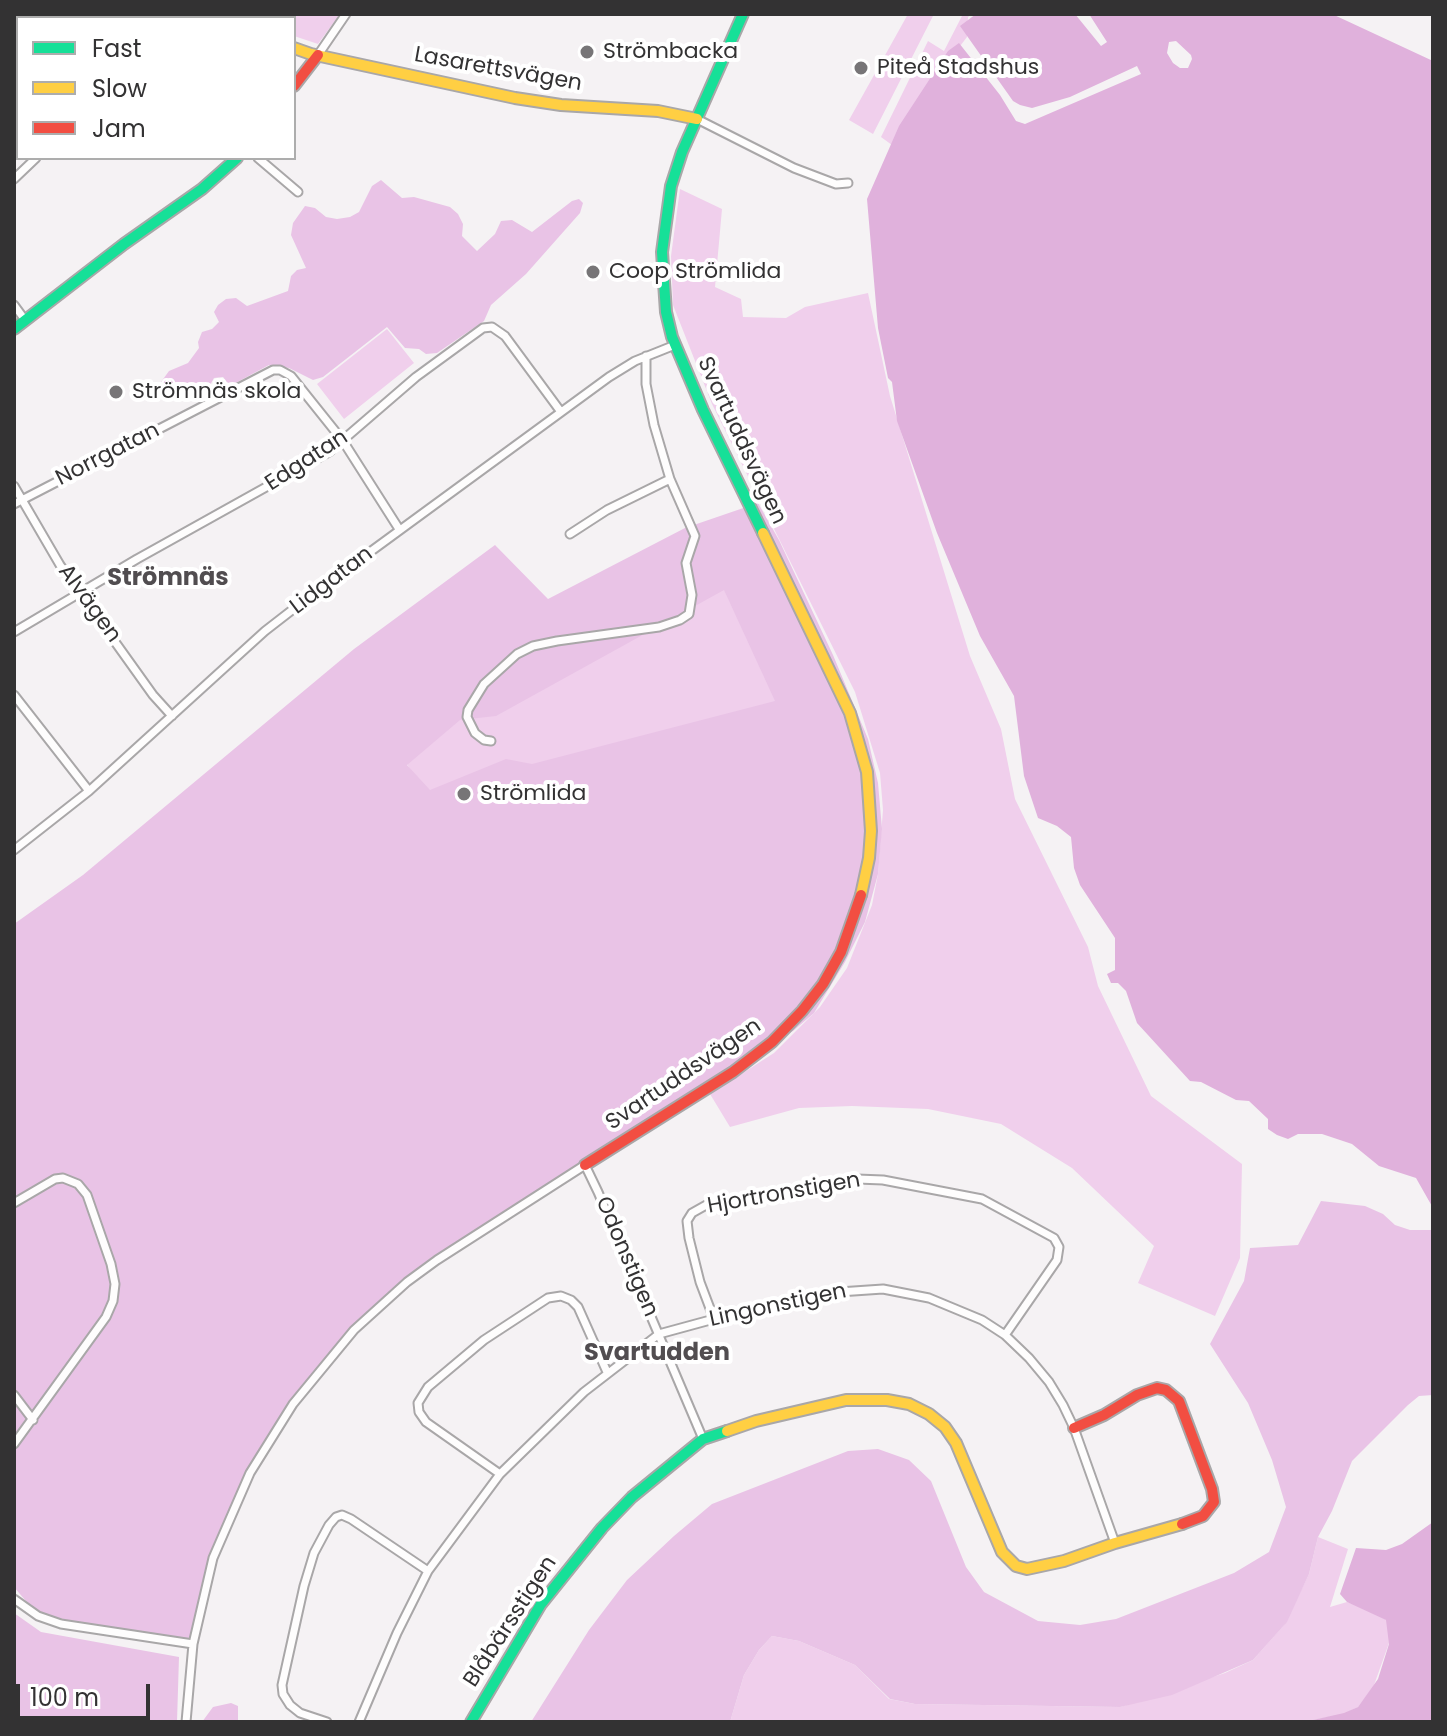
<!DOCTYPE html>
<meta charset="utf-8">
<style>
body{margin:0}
#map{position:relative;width:1447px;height:1736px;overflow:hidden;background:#f5f2f4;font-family:Poppins,sans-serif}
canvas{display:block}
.frame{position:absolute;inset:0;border:16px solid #333233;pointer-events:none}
.legend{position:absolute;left:16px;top:16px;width:280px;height:144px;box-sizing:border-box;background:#fff;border:2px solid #adadad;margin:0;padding:10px 14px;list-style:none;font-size:24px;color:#333233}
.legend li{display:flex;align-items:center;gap:16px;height:40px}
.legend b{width:40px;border:2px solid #adadad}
.scale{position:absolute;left:16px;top:1684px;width:134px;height:36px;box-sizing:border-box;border:4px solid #333233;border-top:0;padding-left:10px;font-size:24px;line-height:28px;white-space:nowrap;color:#333233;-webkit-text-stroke:6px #fff;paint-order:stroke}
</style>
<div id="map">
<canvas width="1447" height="1736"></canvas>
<div class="frame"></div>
<ul class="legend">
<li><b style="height:10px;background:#16e098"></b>Fast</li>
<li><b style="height:10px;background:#ffcf43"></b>Slow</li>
<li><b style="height:10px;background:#f24e42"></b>Jam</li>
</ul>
<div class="scale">100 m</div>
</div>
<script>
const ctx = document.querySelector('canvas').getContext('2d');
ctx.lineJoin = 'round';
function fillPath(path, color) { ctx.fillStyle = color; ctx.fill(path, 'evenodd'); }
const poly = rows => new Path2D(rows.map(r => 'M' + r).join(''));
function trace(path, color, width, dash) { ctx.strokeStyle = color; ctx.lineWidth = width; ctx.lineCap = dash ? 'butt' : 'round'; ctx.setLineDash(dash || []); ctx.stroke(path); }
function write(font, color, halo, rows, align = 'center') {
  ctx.font = font + ' Poppins,sans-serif'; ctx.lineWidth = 8; ctx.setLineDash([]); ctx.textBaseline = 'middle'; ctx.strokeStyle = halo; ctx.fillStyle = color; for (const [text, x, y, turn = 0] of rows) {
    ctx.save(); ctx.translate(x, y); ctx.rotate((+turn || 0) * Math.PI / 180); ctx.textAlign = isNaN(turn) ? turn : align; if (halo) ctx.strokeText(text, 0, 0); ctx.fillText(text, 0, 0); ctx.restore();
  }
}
fillPath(poly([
 [275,14,340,14,318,44,294,36,294,18,268,18],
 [908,14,934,14,873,134,849,120],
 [963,14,972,14,968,17,967,37,951,58,896,148,881,137,928,41,944,51],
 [680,189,722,209,715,287,741,299,743,317,786,318,805,307,868,293,890,396,970,656,1001,729,1015,799,1088,947,1098,986,1151,1096,1242,1164,1240,1258,1215,1316,1138,1283,1154,1246,1072,1168,1001,1124,928,1109,852,1106,799,1108,730,1127,710,1094,774,1053,820,1007,847,968,872,905,878,874,883,810,880,773,855,692,712,404,673,305,671,256],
 [387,329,414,363,344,419,317,384],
 [734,544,806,709,440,827,407,764,462,678],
 [1318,1537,1348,1549,1330,1607,1347,1602,1359,1606,1387,1620,1389,1633,1389,1643,1373,1688,1358,1707,1344,1714,1303,1722,730,1722,744,1675,759,1650,772,1636,799,1641,855,1665,889,1699,915,1704,1120,1707,1225,1673,1253,1660,1284,1625,1309,1574]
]), '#f0cfec');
fillPath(poly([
 [381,180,402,198,414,197,450,207,458,214,463,224,462,236,477,251,495,234,501,221,512,220,532,232,572,201,579,199,583,203,580,213,526,274,491,305,484,321,437,353,426,354,419,349,405,348,387,327,323,377,313,380,289,368,269,365,230,386,223,377,214,378,205,394,195,394,169,401,164,396,161,382,169,371,188,363,199,348,198,342,202,332,212,329,219,322,214,312,218,305,226,299,236,298,247,306,288,291,291,276,297,270,306,268,291,235,293,223,305,206,315,208,326,217,337,219,350,217,359,212,372,186],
 [758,503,779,540,833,655,868,739,878,783,882,829,878,874,865,922,845,962,814,1013,793,1031,765,1046,435,1260,339,1345,306,1383,269,1440,236,1509,219,1549,195,1646,45,1617,31,1607,14,1587,14,924,83,875,354,649,495,545,548,599,685,528],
 [724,590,775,701,532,764,506,759,430,790,407,765,460,720,496,716],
 [1321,1201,1365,1206,1383,1214,1395,1225,1410,1230,1433,1230,1433,1395,1419,1396,1408,1405,1352,1461,1332,1511,1318,1537,1309,1574,1287,1622,1253,1660,1172,1695,1120,1707,915,1704,890,1699,855,1665,799,1641,772,1636,759,1650,744,1675,730,1722,531,1722,589,1630,627,1580,674,1536,712,1504,848,1451,878,1449,909,1460,931,1481,966,1567,984,1592,1038,1621,1080,1625,1116,1619,1234,1573,1269,1552,1286,1507,1272,1460,1248,1403,1210,1344,1244,1281,1250,1248,1298,1245],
 [14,1613,41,1632,179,1657,177,1722,14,1722],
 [231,1703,238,1706,238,1722,202,1722,213,1707]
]), '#e9c3e6');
fillPath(poly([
 [976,14,1075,14,1101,46,1107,42,1089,14,1332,14,1433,61,1433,1208,1416,1178,1379,1166,1352,1144,1322,1134,1298,1134,1288,1139,1277,1135,1268,1129,1268,1119,1249,1101,1236,1100,1201,1082,1190,1081,1137,1023,1126,991,1118,983,1111,983,1107,974,1115,970,1115,938,1080,885,1074,868,1071,837,1057,826,1038,818,1024,776,1014,696,980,636,937,533,897,421,892,382,888,378,878,328,867,199,899,126,948,51,959,43,1000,95,1016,121,1025,124,1141,74,1137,66,1070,97,1032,108,1020,105,1013,101,960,26],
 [1176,41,1191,55,1192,59,1188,68,1180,68,1173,63,1167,53,1169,42],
 [1433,1522,1433,1722,1304,1722,1344,1713,1358,1707,1378,1679,1389,1644,1386,1620,1347,1602,1340,1594,1356,1548,1386,1550,1402,1544]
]), '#e0b1dc');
const street = poly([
 [71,14,76,18],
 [38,18,42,14],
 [14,41,18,37],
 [318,55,346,14],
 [697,119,794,168,836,184,848,183],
 [258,158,298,192],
 [14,179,36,158],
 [14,305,25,320],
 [14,486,60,565,153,695,172,716],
 [14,504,273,370,280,370,291,376,343,441,399,529],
 [570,534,607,510,670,479,654,425,646,384,646,356],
 [14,632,137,559,329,452,416,377,483,328,492,327,505,336,561,412],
 [14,695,89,791],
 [491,741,484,740,475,733,467,717,468,710,484,684,517,654,533,646,557,641,659,627,680,620,689,614,692,595,686,563,695,536,670,479],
 [14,850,89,791,265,631,314,593,609,377,635,361,675,345],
 [14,1203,55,1179,63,1178,78,1184,87,1195,111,1264,115,1284,113,1301,106,1317,14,1444],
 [714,1319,700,1282,689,1238,687,1221,692,1213,708,1204,857,1179,883,1180,982,1199,1054,1238,1059,1247,1057,1260,1005,1335],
 [14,1395,33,1420],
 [500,1474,426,1422,419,1412,418,1403,428,1387,484,1340,548,1298,561,1296,571,1300,578,1307,607,1372],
 [14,1599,38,1616,61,1624,193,1644],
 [186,1722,193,1644,213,1558,250,1473,293,1404,354,1330,407,1282,437,1260,585,1165,598,1192,703,1439],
 [327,1722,300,1713,290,1705,283,1694,282,1685,304,1586,314,1553,329,1525,336,1517,342,1515,351,1519,428,1571],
 [359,1722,397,1633,428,1571,500,1474,584,1392,659,1334,714,1319,839,1292,883,1289,929,1298,982,1320,1005,1335,1029,1358,1049,1382,1063,1405,1074,1428,1115,1543]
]);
const fast = poly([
 [743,14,682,152,671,186,662,252,666,312,672,337,703,410,763,533],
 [14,329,124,244,202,189,237,158],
 [471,1722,541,1604,602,1528,632,1497,703,1439,727,1431]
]);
const slow = poly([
 [294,48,311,54,515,98,561,105,658,111,697,119],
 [763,533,850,713,867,772,871,831,869,858,861,895],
 [727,1431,756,1421,846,1400,887,1400,909,1404,929,1414,945,1427,956,1443,1002,1552,1016,1566,1027,1569,1064,1561,1115,1543,1182,1524]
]);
const jam = poly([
 [224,14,229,18],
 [294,86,318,55],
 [585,1165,733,1072,772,1042,802,1011,823,984,841,952,861,895],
 [1074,1428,1104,1415,1137,1395,1157,1388,1166,1390,1179,1401,1212,1489,1214,1502,1203,1516,1182,1524]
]);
trace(street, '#a9a7a8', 11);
trace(fast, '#a9a7a8', 14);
trace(slow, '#a9a7a8', 14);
trace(jam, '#a9a7a8', 14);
trace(street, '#fefdfd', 7);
trace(fast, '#16e098', 10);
trace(slow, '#ffcf43', 10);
trace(jam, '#f24e42', 10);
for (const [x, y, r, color] of [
 [587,52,8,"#777577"],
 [861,68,8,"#777577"],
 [593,272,8,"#777577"],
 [116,392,8,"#777577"],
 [464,794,8,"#777577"]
]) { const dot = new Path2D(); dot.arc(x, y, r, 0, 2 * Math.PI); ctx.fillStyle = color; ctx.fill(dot); trace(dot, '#fff', 3); }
write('22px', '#333233', '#fff', [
 ["Strömbacka",603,52],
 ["Piteå Stadshus",877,68],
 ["Coop Strömlida",609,272],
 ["Strömnäs skola",132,392],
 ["Strömlida",480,794]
], 'left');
write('22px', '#333233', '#fff', [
 ["Lasarettsvägen",498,70,10],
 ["Svartuddsvägen",741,441,65],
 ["Norrgatan",108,455,-27],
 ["Edgatan",307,461,-33],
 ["Lidgatan",332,581,-37],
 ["Alvägen",89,604,54],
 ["Svartuddsvägen",684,1075,-34],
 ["Hjortronstigen",784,1194,-10],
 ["Odonstigen",626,1257,67],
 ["Lingonstigen",778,1306,-12],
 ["Blåbärsstigen",511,1622,-57]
]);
write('bold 24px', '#514d50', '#fff', [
 ["Strömnäs",168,579],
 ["Svartudden",657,1354]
]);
</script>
